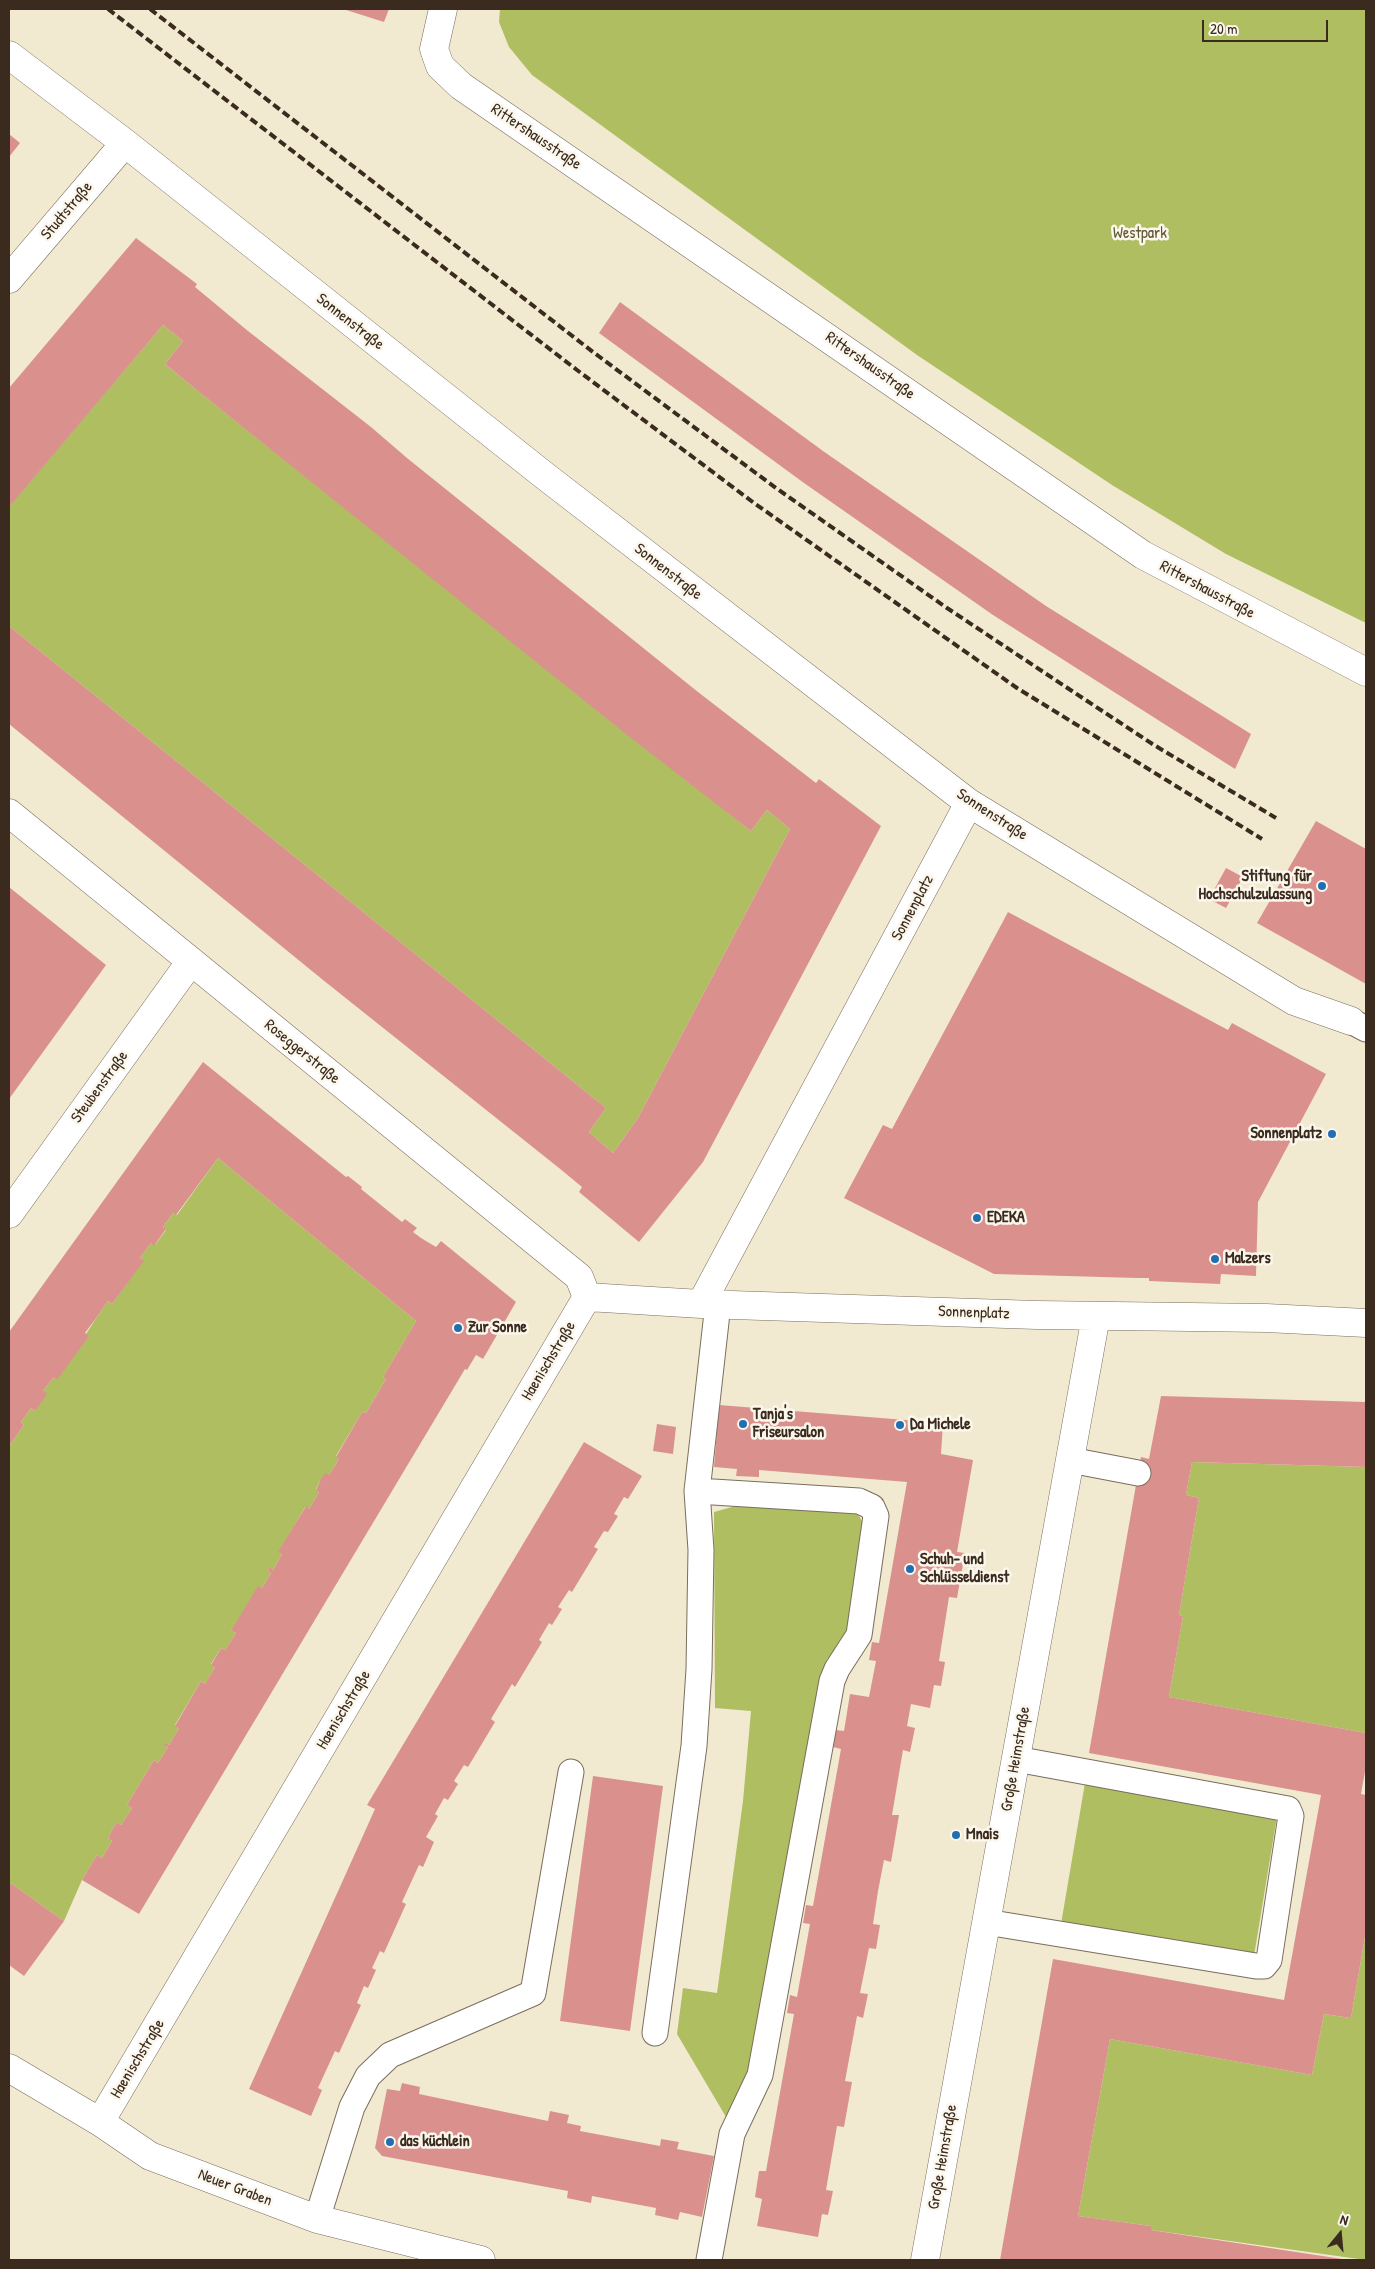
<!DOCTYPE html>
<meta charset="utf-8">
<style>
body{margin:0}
#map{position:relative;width:1375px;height:2269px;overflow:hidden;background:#f1ead1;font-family:"Patrick Hand",sans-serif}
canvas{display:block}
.frame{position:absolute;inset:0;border:10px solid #3b2a1e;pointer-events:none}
.north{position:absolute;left:1315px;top:2209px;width:50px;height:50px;-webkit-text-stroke:4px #fbf7ec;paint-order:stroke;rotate:17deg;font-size:14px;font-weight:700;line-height:20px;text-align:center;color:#3b2a1e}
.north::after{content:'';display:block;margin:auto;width:18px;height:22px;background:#3b2a1e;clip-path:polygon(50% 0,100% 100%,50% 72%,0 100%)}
.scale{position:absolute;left:1202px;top:20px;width:126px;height:22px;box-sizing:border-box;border:2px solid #3b2a1e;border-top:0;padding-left:6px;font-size:15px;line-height:18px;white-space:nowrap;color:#3b2a1e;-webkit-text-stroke:4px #fbf7ec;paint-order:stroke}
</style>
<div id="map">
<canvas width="1375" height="2269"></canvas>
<div class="frame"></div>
<div class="north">N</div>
<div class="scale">20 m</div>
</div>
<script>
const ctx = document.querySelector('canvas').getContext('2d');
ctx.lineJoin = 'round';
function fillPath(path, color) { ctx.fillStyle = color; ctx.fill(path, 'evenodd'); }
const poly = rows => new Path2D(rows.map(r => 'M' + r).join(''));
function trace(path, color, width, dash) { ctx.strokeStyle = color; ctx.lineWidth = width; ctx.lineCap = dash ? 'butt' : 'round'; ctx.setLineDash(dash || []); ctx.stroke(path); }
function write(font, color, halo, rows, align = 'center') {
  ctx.font = font + ' "Patrick Hand",sans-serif'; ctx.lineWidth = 5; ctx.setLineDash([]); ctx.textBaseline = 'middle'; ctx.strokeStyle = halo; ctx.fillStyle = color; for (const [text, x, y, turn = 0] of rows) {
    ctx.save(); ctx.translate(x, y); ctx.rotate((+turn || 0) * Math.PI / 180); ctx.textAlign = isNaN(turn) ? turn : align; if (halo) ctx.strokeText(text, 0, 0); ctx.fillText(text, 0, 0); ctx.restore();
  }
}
fillPath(poly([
 [500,9,1366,9,1366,623,1226,554,1112,485,917,355,532,75,509,47,499,22],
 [163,325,183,341,165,364,199,392,751,831,767,810,790,829,638,1118,613,1153,589,1132,606,1108,9,626,9,506],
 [218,1158,416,1321,383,1377,386,1379,366,1413,362,1412,336,1456,339,1459,329,1475,320,1481,316,1489,319,1492,309,1509,305,1507,279,1552,282,1554,273,1570,269,1568,268,1571,271,1573,262,1588,231,1631,236,1633,225,1650,221,1648,211,1664,215,1667,205,1684,201,1681,175,1725,179,1728,169,1745,165,1742,164,1744,168,1747,158,1763,154,1760,127,1805,132,1808,121,1825,117,1822,112,1830,108,1838,112,1841,102,1858,97,1855,82,1880,64,1921,9,1882,9,1446,24,1425,21,1422,31,1408,35,1411,43,1391,54,1377,57,1379,97,1317,108,1301,112,1304,143,1261,140,1258,151,1243,155,1245,166,1230,163,1227,173,1213,177,1215],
 [1192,1462,1366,1467,1366,1733,1169,1697,1183,1616,1179,1615,1199,1498,1186,1495],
 [757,1500,851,1510,859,1516,865,1526,852,1628,842,1649,827,1659,757,2051,745,2082,739,2090,729,2122,677,2034,683,1988,717,1993,743,1801,751,1711,715,1708,714,1512],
 [1085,1783,1277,1816,1254,1956,1061,1924],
 [1366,1931,1366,2260,1151,2230,1151,2226,1078,2216,1110,2039,1312,2075,1324,2014,1351,2018]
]), '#aebe60');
fillPath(poly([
 [343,9,389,9,384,22],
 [9,134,20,143,9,157],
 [136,238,197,284,195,287,248,331,371,427,407,458,698,692,816,783,819,779,881,826,703,1162,639,1242,579,1192,582,1187,559,1168,323,980,9,724,9,626,606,1108,589,1132,613,1153,638,1118,790,829,767,810,751,831,626,734,199,392,165,364,183,341,163,325,9,507,9,388],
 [620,302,823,451,1046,606,1251,734,1235,769,993,615,804,483,599,333],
 [1316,821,1366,849,1366,984,1257,923],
 [1226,868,1243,877,1226,908,1209,899],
 [9,887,106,965,9,1099],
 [1008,912,1228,1030,1232,1023,1326,1074,1258,1202,1256,1276,1221,1274,1220,1284,1149,1281,1149,1278,1138,1278,994,1274,844,1198,883,1125,892,1129],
 [203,1062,346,1177,348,1176,362,1187,361,1189,402,1222,405,1219,417,1228,413,1232,421,1238,436,1247,441,1241,516,1302,483,1359,476,1355,467,1370,465,1369,139,1914,82,1880,97,1855,102,1858,112,1841,108,1838,112,1830,117,1822,121,1825,132,1808,127,1805,154,1760,158,1763,168,1747,163,1745,165,1742,169,1745,179,1728,175,1726,201,1681,205,1684,215,1667,211,1665,221,1648,225,1650,236,1633,231,1631,258,1586,262,1588,271,1573,268,1571,269,1567,273,1570,282,1554,278,1552,306,1506,309,1509,319,1492,316,1490,320,1481,325,1473,329,1475,339,1459,336,1457,362,1412,366,1413,386,1379,383,1377,416,1321,218,1158,176,1215,173,1213,163,1227,166,1229,154,1246,151,1243,140,1258,144,1261,112,1304,108,1301,97,1317,85,1333,89,1336,57,1380,54,1377,43,1391,47,1394,35,1411,31,1408,21,1422,24,1425,9,1446,9,1332],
 [1161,1396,1366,1402,1366,1467,1192,1462,1186,1495,1199,1498,1179,1615,1183,1616,1169,1697,1366,1733,1366,1766,1361,1794,1366,1795,1366,1931,1351,2018,1324,2014,1312,2075,1110,2039,1078,2216,1151,2226,1151,2230,1349,2260,1000,2260,1053,1959,1284,2000,1321,1795,1089,1753,1140,1462,1141,1457,1149,1459],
 [719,1405,943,1423,941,1454,973,1460,957,1552,965,1553,957,1598,949,1597,939,1661,945,1662,941,1686,934,1685,930,1708,911,1704,907,1726,915,1728,910,1752,903,1750,892,1815,899,1815,895,1839,891,1862,884,1860,878,1891,873,1924,880,1925,876,1949,869,1948,860,1993,868,1994,863,2018,857,2016,845,2081,852,2082,844,2127,837,2126,826,2190,833,2191,828,2215,822,2214,818,2237,757,2226,762,2199,755,2197,759,2171,766,2171,794,2014,787,2013,790,1995,797,1997,810,1924,803,1923,806,1905,813,1906,841,1749,833,1747,836,1730,844,1731,850,1694,869,1697,876,1661,869,1660,872,1642,879,1643,907,1482,759,1470,759,1477,736,1476,737,1469,714,1467],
 [657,1424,676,1427,673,1454,653,1451],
 [584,1442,642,1476,628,1499,624,1497,614,1514,618,1516,608,1532,604,1531,594,1547,598,1549,572,1592,569,1590,558,1607,562,1609,552,1625,549,1623,539,1640,542,1642,515,1687,512,1684,491,1719,495,1722,468,1767,464,1765,454,1781,458,1784,448,1800,444,1798,435,1814,438,1816,426,1837,434,1842,423,1867,419,1865,402,1902,406,1904,384,1953,380,1951,372,1968,376,1970,368,1988,364,1986,357,2003,361,2005,339,2053,335,2051,318,2088,322,2090,311,2116,249,2089,375,1809,367,1805],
 [593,1776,663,1786,630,2031,560,2021],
 [9,1882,64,1921,24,1976,9,1965],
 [402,2083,420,2087,419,2094,548,2121,550,2111,569,2115,567,2123,581,2126,580,2131,660,2146,661,2139,679,2142,677,2149,714,2156,702,2217,680,2212,678,2220,655,2215,656,2208,592,2196,591,2203,567,2198,568,2191,382,2156,375,2148,387,2089,400,2091]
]), '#da918e');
const lane = poly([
 [1351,1021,1366,1029],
 [1070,1460,1138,1473],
 [697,1491,859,1501,872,1507,876,1516,859,1635,837,1669,832,1681,760,2075,732,2134,709,2260],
 [986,1922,1256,1966,1264,1966,1269,1960,1291,1816,1288,1809,1016,1759],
 [655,2033,694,1746,699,1669,701,1550,697,1491,718,1304],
 [317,2219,352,2107,368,2076,390,2055,533,1993,571,1772]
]);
const street = poly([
 [443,9,434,49,440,66,461,86,1143,555,1366,672],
 [9,55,125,143,545,476,969,803,1294,1001,1351,1021],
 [9,279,125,143],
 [9,813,579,1277,587,1297],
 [9,1214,191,961],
 [587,1297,701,1304,969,803],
 [701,1304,1037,1315,1266,1318,1366,1323],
 [9,2068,100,2122,150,2156,317,2219,481,2260],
 [100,2122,587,1297],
 [925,2260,1096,1316]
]);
trace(lane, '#7b6d5d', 27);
trace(street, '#7b6d5d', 29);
trace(lane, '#fff', 25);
trace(street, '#fff', 28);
trace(poly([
 [108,9,577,370,754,503,1017,688,1262,839],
 [150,9,593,352,776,488,947,608,1072,691,1154,745,1276,818]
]), '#3b2a1e', 4, [8, 4]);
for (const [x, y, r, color] of [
 [1322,886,5,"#1f6fb2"],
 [1332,1134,5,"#1f6fb2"],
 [977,1218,5,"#1f6fb2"],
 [1215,1259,5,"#1f6fb2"],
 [458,1328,5,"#1f6fb2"],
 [743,1424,5,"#1f6fb2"],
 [900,1425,5,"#1f6fb2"],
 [910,1569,5,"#1f6fb2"],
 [956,1835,5,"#1f6fb2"],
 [390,2142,5,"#1f6fb2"]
]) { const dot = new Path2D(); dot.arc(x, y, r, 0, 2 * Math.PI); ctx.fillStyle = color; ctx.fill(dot); trace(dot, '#fbf7ec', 2); }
write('16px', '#3b2a1e', '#fbf7ec', [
 ["Rittershausstraße",536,137,34],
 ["Studtstraße",67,211,-50],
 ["Sonnenstraße",350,322,38],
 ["Rittershausstraße",870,366,35],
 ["Sonnenstraße",668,572,38],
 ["Rittershausstraße",1207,590,28],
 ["Sonnenstraße",992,815,33],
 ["Sonnenplatz",913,908,-62],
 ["Roseggerstraße",302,1052,39],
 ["Steubenstraße",100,1087,-54],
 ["Sonnenplatz",974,1313,2],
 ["Haenischstraße",549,1361,-59],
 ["Haenischstraße",344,1710,-59],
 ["Große Heimstraße",1016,1759,-80],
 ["Haenischstraße",138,2059,-59],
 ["Große Heimstraße",943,2157,-80],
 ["Neuer Graben",235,2188,21]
]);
write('16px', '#5e5632', '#fbf7ec', [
 ["Westpark",1140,234]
]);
write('bold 16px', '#3b2a1e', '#fbf7ec', [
 ["Stiftung für",1312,877,"right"],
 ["Hochschulzulassung",1312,895,"right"],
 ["Sonnenplatz",1322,1134,"right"],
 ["EDEKA",987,1218],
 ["Malzers",1225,1259],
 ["Zur Sonne",468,1328],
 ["Tanja's",753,1415],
 ["Friseursalon",753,1433],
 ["Da Michele",910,1425],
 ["Schuh- und",920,1560],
 ["Schlüsseldienst",920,1578],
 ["Mnais",966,1835],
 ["das küchlein",400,2142]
], 'left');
</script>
